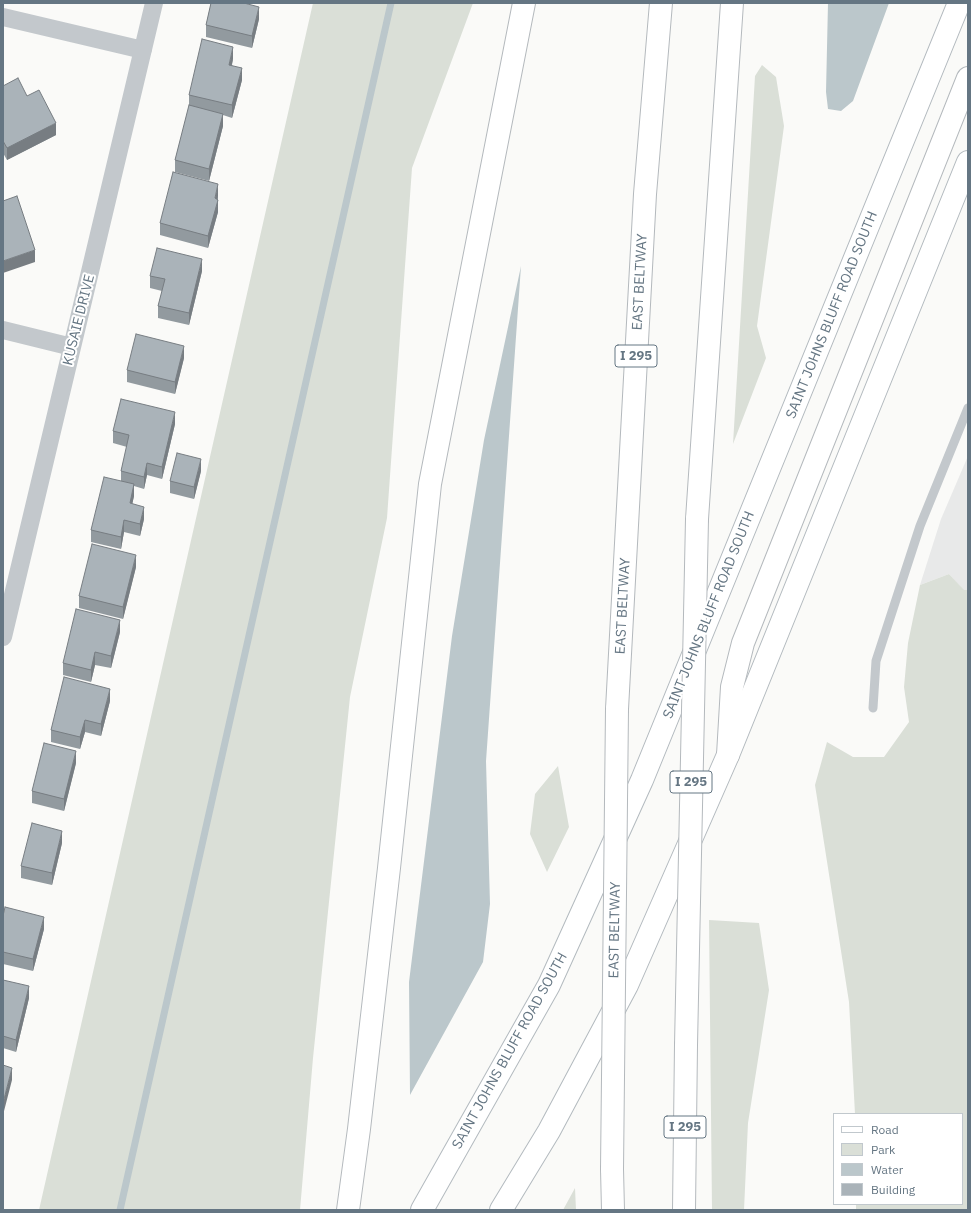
<!DOCTYPE html>
<style>
body{margin:0}
#map{position:relative;width:971px;height:1213px;overflow:hidden;background:#fafaf8;font-family:"IBM Plex Sans",sans-serif}
canvas{display:block}
.frame{position:absolute;inset:0;border:4px solid #657683;pointer-events:none}
.legend{position:absolute;left:833px;top:1113px;width:130px;height:92px;box-sizing:border-box;background:#fff;border:1px solid #c1c8cd;margin:0;padding:5px 7px;list-style:none;font-size:12px;color:#657683}
.legend li{display:flex;align-items:center;gap:8px;height:20px}
.legend b{width:20px;border:1px solid #c1c8cd}
</style>
<div id="map">
<canvas width="971" height="1213"></canvas>
<div class="frame"></div>
<ul class="legend">
<li><b style="height:5px;background:#fff"></b>Road</li>
<li><b style="height:11px;background:#dadfd7"></b>Park</li>
<li><b style="height:11px;background:#bbc7cb"></b>Water</li>
<li><b style="height:11px;background:#aab3b9"></b>Building</li>
</ul>
</div>
<script>
const ctx = document.querySelector('canvas').getContext('2d');
ctx.lineJoin = 'round';
function fillPath(path, color) { ctx.fillStyle = color; ctx.fill(path, 'evenodd'); }
const poly = rows => new Path2D(rows.map(r => 'M' + r).join(''));
function trace(path, color, width, dash) { ctx.strokeStyle = color; ctx.lineWidth = width; ctx.lineCap = dash ? 'butt' : 'round'; ctx.setLineDash(dash || []); ctx.stroke(path); }
function write(font, color, halo, rows, align = 'center') {
  ctx.font = font + ' "IBM Plex Sans",sans-serif'; ctx.lineWidth = 4; ctx.setLineDash([]); ctx.textBaseline = 'middle'; ctx.strokeStyle = halo; ctx.fillStyle = color; for (const [text, x, y, turn = 0] of rows) {
    ctx.save(); ctx.translate(x, y); ctx.rotate((+turn || 0) * Math.PI / 180); ctx.textAlign = isNaN(turn) ? turn : align; if (halo) ctx.strokeText(text, 0, 0); ctx.fillText(text, 0, 0); ctx.restore();
  }
}
fillPath(poly([
 [968,456,968,590,964,591,949,574,920,585,941,519]
]), '#e8e9e9');
fillPath(poly([
 [313,3,473,3,412,168,387,518,350,697,313,1058,300,1210,39,1210],
 [762,65,776,77,784,126,757,326,766,358,733,444,755,76],
 [949,574,964,590,968,590,968,1210,856,1210,856,1204,962,1204,962,1114,855,1114,849,1002,815,785,827,742,853,757,884,757,909,722,904,687,908,643,920,585],
 [558,766,569,827,547,872,530,834,535,794],
 [709,920,759,923,769,990,748,1123,744,1210,712,1210],
 [575,1188,576,1210,563,1210]
]), '#dadfd7');
fillPath(poly([
 [828,3,889,3,853,101,841,111,828,109,826,92],
 [521,266,486,761,490,904,483,962,410,1095,409,982,452,636,484,440]
]), '#bbc7cb');
trace(poly([
 [120,1210,391,3]
]), '#bbc7cb', 7);
const secondary = poly([
 [422,1210,549,985,642,780,959,3],
 [501,1210,549,1131,627,985,728,755,968,162]
]);
const highway = poly([
 [697,519,732,3],
 [617,709,645,194,661,3],
 [728,755,732,687,743,643,968,78],
 [612,1169,613,1210],
 [348,1210,359,1129,389,868,430,484,524,3],
 [684,1210,686,1045]
]);
trace(secondary, '#b3babf', 24);
trace(highway, '#b4b9bd', 24);
trace(poly([
 [873,708,876,661,920,526,968,408]
]), '#c3c8cc', 9);
trace(poly([
 [3,17,143,50],
 [3,330,72,347],
 [3,637,154,3]
]), '#c3c8cc', 18);
trace(secondary, '#fff', 22);
trace(highway, '#fff', 22);
const highwayBridge = poly([
 [686,1045,697,519],
 [612,1169,617,709]
]);
trace(highwayBridge, '#b4b9bd', 24, []);
trace(highwayBridge, '#fff', 22);
fillPath(poly([
 [211,3,247,3,247,4,259,19,252,48,206,37,206,25],
 [233,59,232,65,242,80,232,118,223,115,223,126,209,181,175,172,175,160,189,107,189,95],
 [3,86,27,96,56,135,7,160,3,153],
 [218,196,218,212,208,248,160,235,160,223],
 [202,271,189,325,158,318,158,306,162,291,150,288,150,276],
 [184,358,175,394,127,382,127,370],
 [175,424,162,479,147,475,144,489,134,486,134,496,132,504,144,519,140,536,124,532,121,549,91,542,91,530,121,481,121,471,127,447,113,443,113,431],
 [201,471,194,499,170,493,170,481],
 [136,567,123,619,79,608,79,596],
 [120,632,111,668,95,665,91,682,63,675,63,663],
 [110,701,101,736,85,732,80,749,51,742,51,730],
 [76,763,64,811,32,803,32,791],
 [62,843,52,885,21,878,21,866],
 [3,916,44,929,33,971,3,964],
 [3,980,29,998,16,1052,3,1048]
]), '#929a9f');
fillPath(poly([
 [259,7,259,19,252,48,252,36],
 [233,47,233,59,229,77,229,65],
 [242,68,242,80,232,118,232,105],
 [223,114,223,126,209,181,209,169],
 [56,123,56,135,7,160,7,148],
 [218,184,218,196,215,210,215,198],
 [218,200,218,212,208,248,208,236],
 [35,250,35,262,3,273,3,261],
 [202,259,202,271,189,325,189,313],
 [184,346,184,358,175,394,175,382],
 [175,412,175,424,162,479,162,467],
 [201,459,201,471,194,499,194,487],
 [147,463,147,475,144,489,144,477],
 [134,484,134,496,130,515,130,503],
 [144,507,144,519,140,536,140,524],
 [124,520,124,532,121,549,121,537],
 [136,555,136,567,123,619,123,607],
 [120,620,120,632,111,668,111,656],
 [95,652,95,665,91,682,91,670],
 [110,689,110,701,101,736,101,724],
 [85,720,85,732,80,749,80,737],
 [76,751,76,763,64,811,64,799],
 [62,831,62,843,52,885,52,873],
 [44,917,44,929,33,971,33,959],
 [29,986,29,998,16,1052,16,1040],
 [12,1068,12,1080,3,1115,3,1103]
]), '#777d82');
const building = poly([
 [211,3,244,3,259,7,252,36,206,25,211,3],
 [202,39,233,47,229,65,242,68,232,105,189,95,202,39],
 [18,78,27,96,39,90,56,123,7,148,3,141,3,86,18,78],
 [189,105,223,114,209,169,175,160,189,105],
 [173,172,218,184,215,198,218,200,208,236,160,223,173,172],
 [17,196,35,250,3,261,3,201,17,196],
 [157,248,202,259,189,313,158,306,165,279,150,276,157,248],
 [136,334,184,346,175,382,127,370,136,334],
 [121,399,175,412,162,467,147,463,144,477,121,471,129,435,113,431,121,399],
 [177,453,201,459,194,487,170,481,177,453],
 [104,477,134,484,130,503,144,507,140,524,124,520,121,537,91,530,104,477],
 [92,544,136,555,123,607,79,596,92,544],
 [76,609,120,620,111,656,95,652,91,670,63,663,76,609],
 [64,677,110,689,101,724,85,720,80,737,51,730,64,677],
 [44,743,76,751,64,799,32,791,44,743],
 [32,823,62,831,52,873,21,866,32,823],
 [5,907,44,917,33,959,3,952,3,916,5,907],
 [3,980,29,986,16,1040,3,1036,3,980],
 [3,1065,12,1068,3,1103,3,1065]
]);
fillPath(building, '#aab3b9');
trace(building, '#777d82', 1);
for (const [x, y, w] of [
 [636,356,42],
 [691,782,42],
 [685,1127,42]
]) { const box = new Path2D(); box.roundRect(x - w / 2, y - 11, w, 22, 3); ctx.fillStyle = '#fff'; ctx.fill(box); trace(box, '#657683', 1); }
write('bold 13px', '#657683', null, [
 ["I 295",636,356],
 ["I 295",691,782],
 ["I 295",685,1127]
]);
write('14px', '#657683', '#fff', [
 ["EAST BELTWAY",640,282,-87],
 ["SAINT JOHNS BLUFF ROAD SOUTH",832,315,-68],
 ["KUSAIE DRIVE",79,320,-76],
 ["EAST BELTWAY",623,606,-87],
 ["SAINT JOHNS BLUFF ROAD SOUTH",709,615,-68],
 ["EAST BELTWAY",615,930,-89],
 ["SAINT JOHNS BLUFF ROAD SOUTH",510,1051,-61]
]);
</script>
